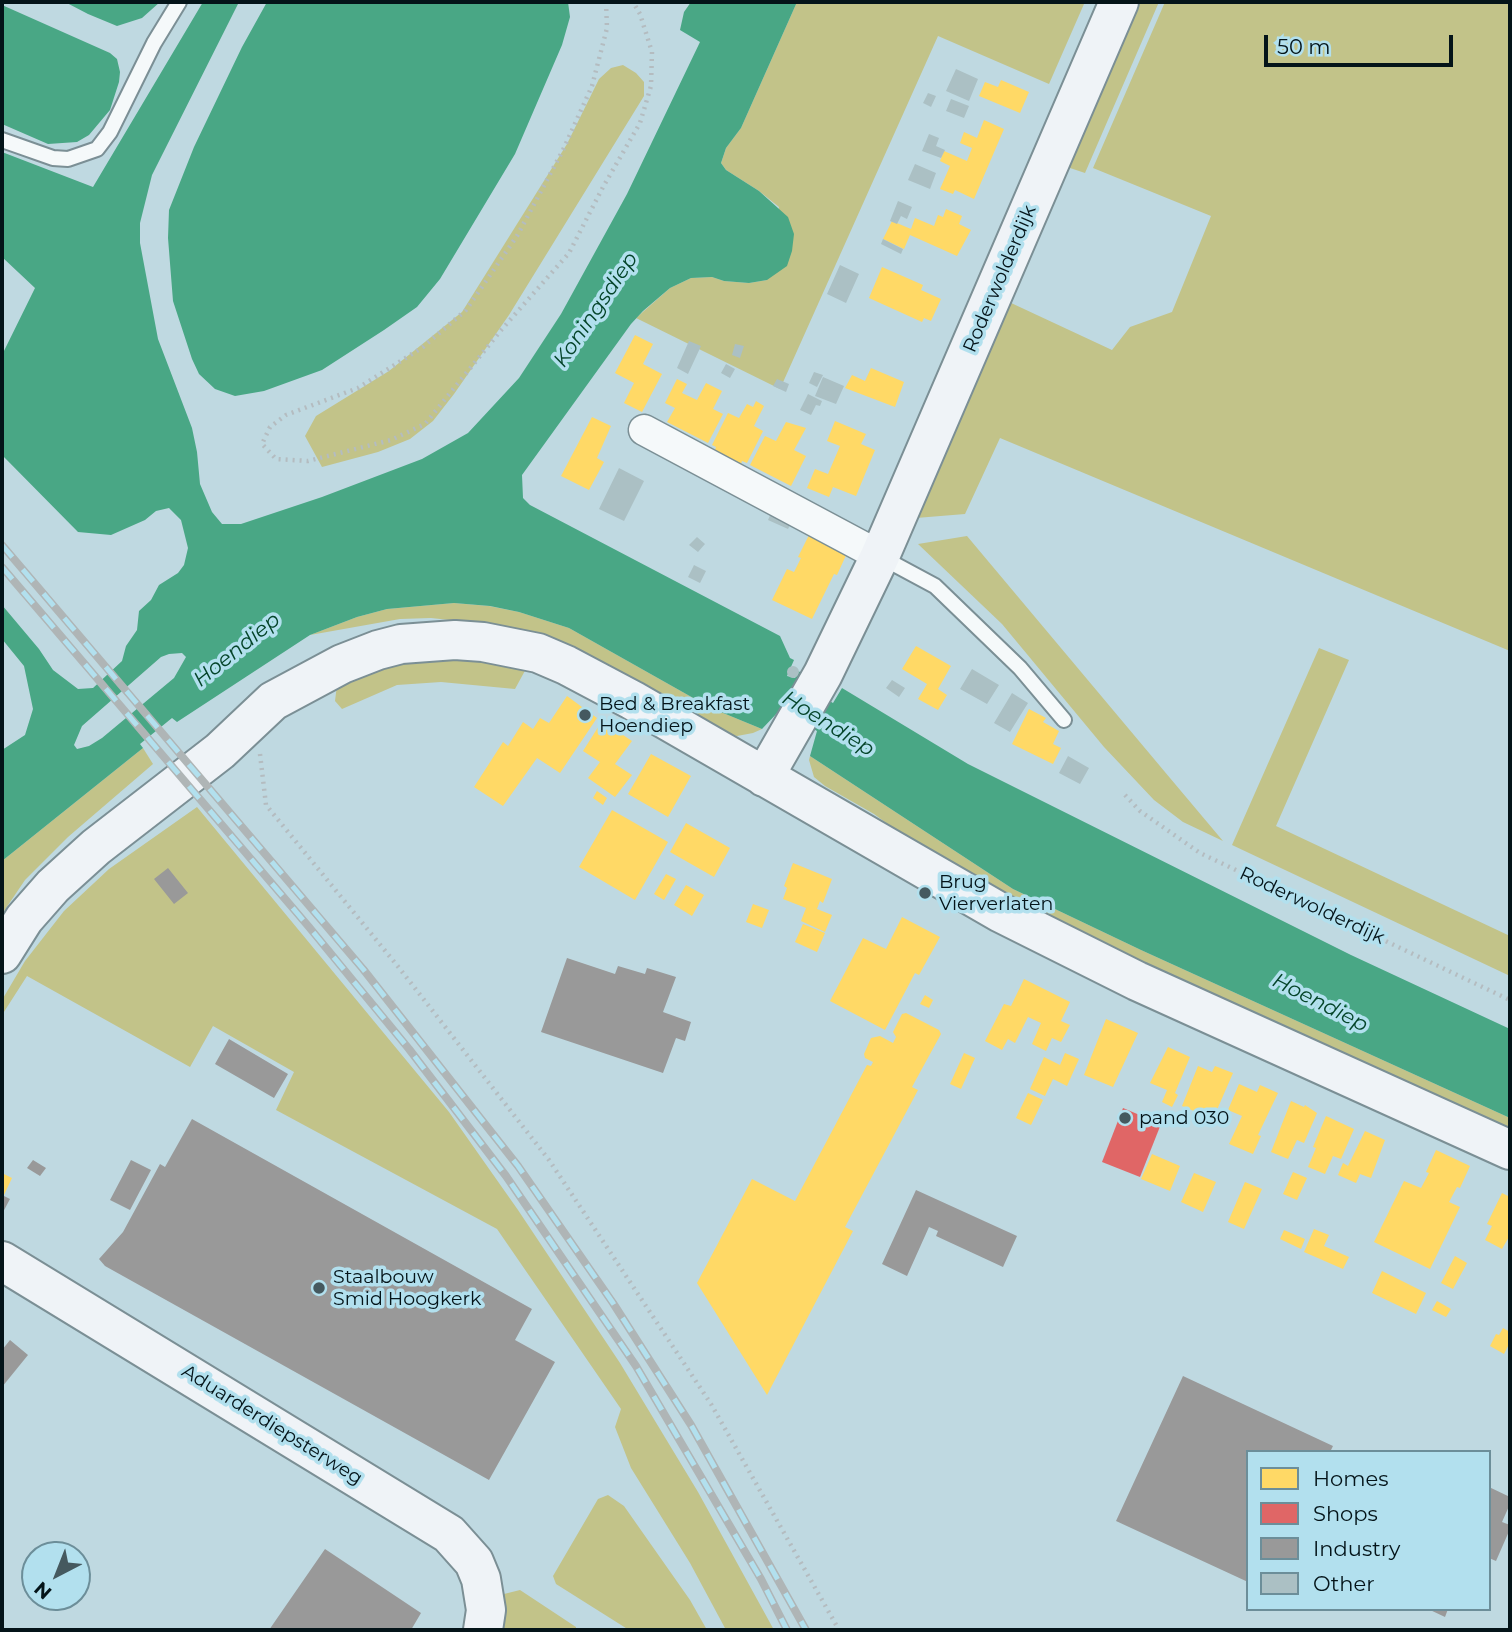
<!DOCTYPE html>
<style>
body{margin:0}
#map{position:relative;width:1512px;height:1632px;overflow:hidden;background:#bfd9e1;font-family:Montserrat,sans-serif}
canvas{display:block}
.frame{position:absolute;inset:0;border:4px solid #041419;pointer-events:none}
.legend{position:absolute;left:1246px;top:1450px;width:245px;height:161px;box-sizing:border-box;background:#b2e0ee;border:2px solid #6c8e99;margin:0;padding:9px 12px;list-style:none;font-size:21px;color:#041419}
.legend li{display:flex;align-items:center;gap:14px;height:35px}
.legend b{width:35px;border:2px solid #6c8e99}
.north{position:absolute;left:21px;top:1541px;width:70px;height:70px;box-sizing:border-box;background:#b2e0ee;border:2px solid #6c8e99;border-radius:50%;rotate:222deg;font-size:19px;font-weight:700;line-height:28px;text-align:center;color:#041419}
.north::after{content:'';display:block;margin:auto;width:24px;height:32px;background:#45595f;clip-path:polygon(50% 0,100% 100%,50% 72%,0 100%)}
.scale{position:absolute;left:1264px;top:35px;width:189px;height:32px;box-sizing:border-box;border:4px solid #041419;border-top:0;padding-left:9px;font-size:21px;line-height:24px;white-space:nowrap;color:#041419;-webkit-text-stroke:5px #b2e0ee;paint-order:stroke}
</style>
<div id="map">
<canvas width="1512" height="1632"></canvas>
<div class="frame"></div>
<ul class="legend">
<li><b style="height:19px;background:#ffd966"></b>Homes</li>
<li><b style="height:19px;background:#e06666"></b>Shops</li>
<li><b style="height:19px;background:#999"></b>Industry</li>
<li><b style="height:19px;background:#abc0c4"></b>Other</li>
</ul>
<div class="north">N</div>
<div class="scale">50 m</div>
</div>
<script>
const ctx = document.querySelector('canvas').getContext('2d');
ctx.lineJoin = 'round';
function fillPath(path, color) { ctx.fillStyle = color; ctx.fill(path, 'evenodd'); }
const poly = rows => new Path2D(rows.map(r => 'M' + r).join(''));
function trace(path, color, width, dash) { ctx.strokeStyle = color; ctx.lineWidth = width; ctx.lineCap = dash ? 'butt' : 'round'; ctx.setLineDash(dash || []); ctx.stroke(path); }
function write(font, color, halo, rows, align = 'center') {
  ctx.font = font + ' Montserrat,sans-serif'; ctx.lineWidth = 7; ctx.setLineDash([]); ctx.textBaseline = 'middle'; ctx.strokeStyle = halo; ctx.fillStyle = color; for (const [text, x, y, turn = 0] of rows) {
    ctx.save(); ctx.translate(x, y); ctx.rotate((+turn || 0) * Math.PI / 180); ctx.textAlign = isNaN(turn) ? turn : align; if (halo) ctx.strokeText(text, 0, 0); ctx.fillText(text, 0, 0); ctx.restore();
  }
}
fillPath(poly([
 [797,2,1078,2,1084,4,1049,84,938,36,780,389,636,318,670,288,691,278,712,277,724,281,749,283,767,280,779,207,759,191,726,170,721,163,726,148,741,128],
 [1127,2,1159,2,1085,173,1067,167],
 [1165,2,1510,2,1510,651,1000,438,965,514,916,518,1009,302,1112,350,1130,327,1172,312,1211,216,1093,168],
 [623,65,636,73,644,82,644,96,509,315,454,394,433,421,410,439,378,452,322,467,305,436,316,416,389,371,462,312,567,144,599,79,611,68],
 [967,536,1170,778,1223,841,1183,822,1154,800,1104,747,1002,624,918,544],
 [454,603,489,606,519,612,569,628,711,708,762,729,753,733,737,736,724,734,541,637,505,626,431,618,400,619,310,635,357,617,387,609],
 [1319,648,1349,660,1276,826,1510,936,1510,976,1232,845],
 [456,652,527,667,515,689,441,682,397,685,342,709,335,701,337,685,343,674],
 [143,748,153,764,68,837,25,880,2,914,2,861],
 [810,756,1013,889,1141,950,1510,1118,1510,1135,1136,968,934,858,874,814,825,786,814,777,809,760],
 [197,807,449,1112,518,1210,620,1363,698,1492,774,1630,726,1630,690,1563,631,1468,615,1427,621,1409,497,1229,276,1110,294,1072,213,1026,190,1067,27,976,2,1015,2,1000,25,961,64,911,109,869],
 [608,1495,624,1506,690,1600,707,1630,629,1630,556,1584,553,1576,598,1499],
 [520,1590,576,1627,576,1630,501,1630,504,1594]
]), '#c2c389');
fillPath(poly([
 [65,2,160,2,142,18,117,26,88,14],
 [203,2,239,2,152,175,140,223,140,243,158,339,192,428,197,452,200,484,212,512,222,524,241,524,322,497,422,459,468,433,519,378,561,314,627,194,700,42,680,30,684,12,691,2,797,2,741,128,726,148,721,163,726,170,759,191,788,217,794,234,792,251,787,266,767,280,749,283,724,281,712,277,691,278,670,288,643,311,631,324,522,475,523,498,530,505,780,636,790,658,794,660,787,676,795,678,798,671,808,676,804,686,833,703,842,688,968,764,1351,955,1510,1029,1510,1118,1141,950,1013,889,810,756,817,731,780,710,762,729,711,708,569,628,519,612,490,606,454,603,387,609,357,617,310,635,177,722,172,718,140,744,143,748,2,861,2,750,25,735,33,709,24,666,2,639,2,605,39,649,53,670,78,689,93,688,122,661,126,646,137,630,139,611,151,600,159,585,178,573,184,565,188,548,181,520,169,508,156,511,145,520,111,535,78,532,2,455,2,355,35,288,2,257,2,152,93,187],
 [182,653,186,657,174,678,102,738,89,746,77,749,74,745,82,726,161,657,169,654],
 [267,2,568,2,570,17,562,45,515,154,440,279,417,307,384,330,322,370,264,391,235,396,215,389,199,374,192,359,173,301,168,238,169,210,194,147,242,47],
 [2,5,110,53,117,59,120,72,119,82,110,110,89,135,77,142,48,144,2,124]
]), '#49a785');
fillPath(poly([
 [1001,80,1029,92,1020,113,979,96,985,82,998,87],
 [984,120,1004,129,974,199,955,190,953,194,940,189,950,166,940,161,944,151,967,161,972,148,960,143,964,132,977,138],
 [946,209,962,216,959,224,971,230,957,256,910,235,904,249,883,239,892,221,911,229,915,218,934,226,938,215,943,217],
 [882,267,923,285,921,290,941,299,931,321,924,318,922,322,869,298],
 [635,335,653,344,643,364,662,374,642,412,624,403,634,383,615,373],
 [871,368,904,382,895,407,845,388,852,375,865,381],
 [677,379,687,384,682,393,697,400,706,383,722,391,713,409,723,414,708,443,667,422,675,408,665,403],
 [756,401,764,406,754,426,763,431,747,463,742,461,741,464,715,450,716,447,712,445,728,413,739,418,747,404,753,407],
 [592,417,611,426,597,458,604,462,589,490,561,476],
 [835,421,866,434,861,444,875,450,856,496,833,487,829,497,807,488,815,469,828,474,840,446,827,441],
 [786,422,806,428,794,450,806,456,791,486,750,465,765,436,776,441],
 [810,533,848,551,837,575,834,574,812,619,772,600,787,569,794,572,801,558,798,557],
 [916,646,951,666,938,689,947,695,938,710,918,699,927,684,902,669],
 [567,696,597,718,560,773,537,758,503,806,474,787,503,742,508,746,523,722,533,729,540,718,549,723],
 [1029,709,1046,718,1043,722,1059,731,1053,744,1061,748,1053,764,1012,744],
 [602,721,632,741,615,764,632,775,615,797,588,778,600,762,583,751],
 [651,754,691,776,668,817,628,794],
 [597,791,607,798,603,805,593,798],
 [612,810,668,842,635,900,579,867],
 [686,823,730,848,714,877,670,852],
 [793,863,832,879,823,903,820,901,817,909,832,915,825,932,801,921,806,908,783,899,787,888,784,886],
 [666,874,676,879,664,900,654,894],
 [686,885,704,895,692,916,674,905],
 [753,904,769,910,762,928,746,922],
 [902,917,940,937,919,975,915,973,885,1030,830,1001,863,938,886,949],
 [803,924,825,933,817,952,795,942],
 [1024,979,1070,1002,1061,1021,1070,1025,1061,1042,1052,1038,1046,1051,1032,1044,1041,1023,1028,1017,1015,1043,1008,1039,1002,1050,985,1041,1004,1004,1011,1006],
 [925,995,933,1000,929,1008,920,1004],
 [906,1013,939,1030,941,1034,912,1087,918,1090,845,1227,853,1231,767,1395,697,1283,752,1179,795,1201,867,1065,871,1066,873,1062,865,1058,864,1054,871,1038,880,1036,893,1043,896,1037,893,1032,902,1014],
 [1106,1019,1138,1033,1113,1087,1084,1075],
 [1168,1047,1190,1057,1175,1093,1178,1095,1172,1107,1162,1102,1167,1090,1150,1083],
 [964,1053,975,1058,961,1089,950,1084],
 [1065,1053,1079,1059,1067,1086,1053,1079,1045,1096,1030,1089,1044,1057,1060,1065],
 [1198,1066,1212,1072,1215,1066,1233,1073,1213,1119,1182,1106],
 [1239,1084,1257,1092,1260,1085,1278,1093,1258,1135,1261,1136,1253,1154,1229,1144,1242,1116,1228,1110],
 [1028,1093,1043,1100,1031,1125,1016,1118],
 [1291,1101,1304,1107,1305,1105,1317,1113,1304,1143,1297,1140,1288,1159,1271,1152],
 [1326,1116,1354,1129,1341,1159,1333,1156,1325,1174,1308,1167,1316,1148,1313,1147],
 [1365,1131,1385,1140,1371,1178,1360,1174,1356,1183,1338,1175,1343,1163,1348,1166],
 [1436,1150,1470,1166,1460,1188,1457,1187,1449,1202,1460,1207,1430,1269,1374,1242,1404,1181,1421,1188,1429,1173,1426,1172],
 [1152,1154,1180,1166,1170,1191,1141,1179],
 [1293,1172,1307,1178,1297,1200,1283,1194],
 [2,1173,12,1178,4,1195,2,1195],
 [1194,1173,1216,1182,1203,1212,1181,1202],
 [1245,1182,1262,1189,1244,1229,1228,1222],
 [1502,1193,1510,1197,1510,1235,1502,1249,1485,1240,1492,1226,1487,1224],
 [1314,1229,1329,1235,1324,1246,1349,1257,1343,1269,1304,1252],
 [1284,1230,1305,1239,1301,1249,1280,1239],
 [1455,1256,1467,1263,1453,1289,1441,1283],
 [1382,1271,1426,1293,1416,1314,1372,1293],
 [1437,1301,1451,1309,1446,1317,1432,1310],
 [1503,1328,1510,1332,1510,1342,1504,1354,1490,1346,1496,1334,1499,1335]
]), '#ffd966');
fillPath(poly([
 [1123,1108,1161,1124,1140,1177,1102,1162]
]), '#e06666');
fillPath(poly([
 [168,868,188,893,174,904,154,879],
 [567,958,615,974,618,966,645,974,647,968,676,977,663,1012,691,1022,685,1041,676,1038,663,1073,541,1032],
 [229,1039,288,1074,274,1098,215,1064],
 [192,1119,532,1309,515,1340,555,1362,489,1480,105,1266,99,1259,123,1232,160,1164,165,1167],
 [33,1160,46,1168,40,1176,27,1168],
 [131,1160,151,1170,130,1210,110,1200],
 [916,1190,1017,1236,1003,1267,936,1236,938,1231,929,1227,907,1276,882,1264],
 [2,1195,10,1199,2,1214,3,1201],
 [10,1340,28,1355,2,1387,2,1350],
 [1183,1376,1333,1446,1330,1452,1248,1452,1248,1582,1116,1521],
 [1489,1487,1510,1497,1510,1504,1502,1522,1510,1525,1510,1529,1496,1561,1489,1558],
 [325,1549,421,1613,411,1630,269,1630],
 [1428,1609,1448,1609,1445,1617]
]), '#999');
fillPath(poly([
 [956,69,978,79,969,101,946,91],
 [928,93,936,96,931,107,923,103],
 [951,99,969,106,964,118,946,111],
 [929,134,939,138,936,146,945,150,941,158,922,151],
 [915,164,936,173,930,189,908,180],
 [898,201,912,207,907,219,901,216,897,224,890,221],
 [883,239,903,249,901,254,881,244],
 [840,265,859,274,846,303,827,294],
 [689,341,701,346,688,374,677,368],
 [735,344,744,346,740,358,732,355],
 [726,364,735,369,730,378,721,373],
 [814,372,823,375,817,387,809,383],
 [823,377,844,386,836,404,815,396],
 [777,379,789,384,786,392,773,386],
 [808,394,822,401,820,406,816,405,811,415,800,410],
 [619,468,644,481,624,521,599,509],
 [773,509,793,519,788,529,768,520],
 [697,537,705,544,698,552,689,545],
 [694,565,706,571,700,583,688,577],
 '787 672a6 6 0 1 1 12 0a6 6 0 1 1-12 0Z',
 [972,669,999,685,987,704,960,689],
 [892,680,905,688,899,697,886,688],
 [1012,693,1028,703,1010,732,994,723],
 [1068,756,1089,768,1080,784,1059,773]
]), '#abc0c4');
const lane = poly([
 [2,140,53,158,68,159,97,149,110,132,154,43,179,2],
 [881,557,935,586,1020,668,1064,720]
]);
const street = poly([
 [644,430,880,556]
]);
const secondary = poly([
 [764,777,823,674,880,556,1119,2],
 [2,954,24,919,53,886,96,847,220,751,273,701,342,664,378,650,401,644,455,640,483,642,538,653,566,665,632,700,1001,913,1137,981,1510,1150],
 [2,1261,449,1534,474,1562,481,1579,486,1610,483,1630]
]);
trace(lane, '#7b8f95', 18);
trace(street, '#7b8f95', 33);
trace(secondary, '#7b8f95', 42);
trace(poly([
 [606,2,607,28,592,86,563,150,517,236,466,310,423,347,358,388,286,415,270,427,262,444,276,459,308,461,391,440,425,424,502,329,569,253,603,187,640,123,651,86,652,52,640,14,633,2],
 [260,754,266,805,400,969,549,1160,711,1404,839,1630],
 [1125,795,1140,811,1200,853,1510,1000]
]), '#b4bcc0', 4.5, [2, 5]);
trace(lane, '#f5f9fa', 14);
trace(street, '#f5f9fa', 30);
trace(secondary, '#eff3f7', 38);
const rail = poly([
 [2,545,363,969,518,1166,613,1303,691,1425,806,1630],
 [2,567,309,927,409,1049,506,1176,636,1366,761,1579,787,1630]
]);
trace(rail, '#afb5b6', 8);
trace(rail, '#b2e0ee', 5, [16]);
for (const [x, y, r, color] of [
 [585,715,7,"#45595f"],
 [925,893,7,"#45595f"],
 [1125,1118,7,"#45595f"],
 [319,1288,7,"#45595f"]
]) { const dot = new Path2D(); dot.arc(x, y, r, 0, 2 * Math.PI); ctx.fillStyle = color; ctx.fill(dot); trace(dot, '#b2e0ee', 2.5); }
write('19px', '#041419', '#b2e0ee', [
 ["Roderwolderdijk",1000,279,-67],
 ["Roderwolderdijk",1312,906,25],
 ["Aduarderdiepsterweg",272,1425,32]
]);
write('19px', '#041419', '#b2e0ee', [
 ["Bed & Breakfast",599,704],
 ["Hoendiep",599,726],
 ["Brug",939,882],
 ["Vierverlaten",939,904],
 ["pand 030",1139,1118],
 ["Staalbouw",333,1277],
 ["Smid Hoogkerk",333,1299]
], 'left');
write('italic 21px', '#05452a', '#b2e0ee', [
 ["Koningsdiep",596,310,-56],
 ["Hoendiep",237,650,-39],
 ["Hoendiep",828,724,32],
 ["Hoendiep",1320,1003,27]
]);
</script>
